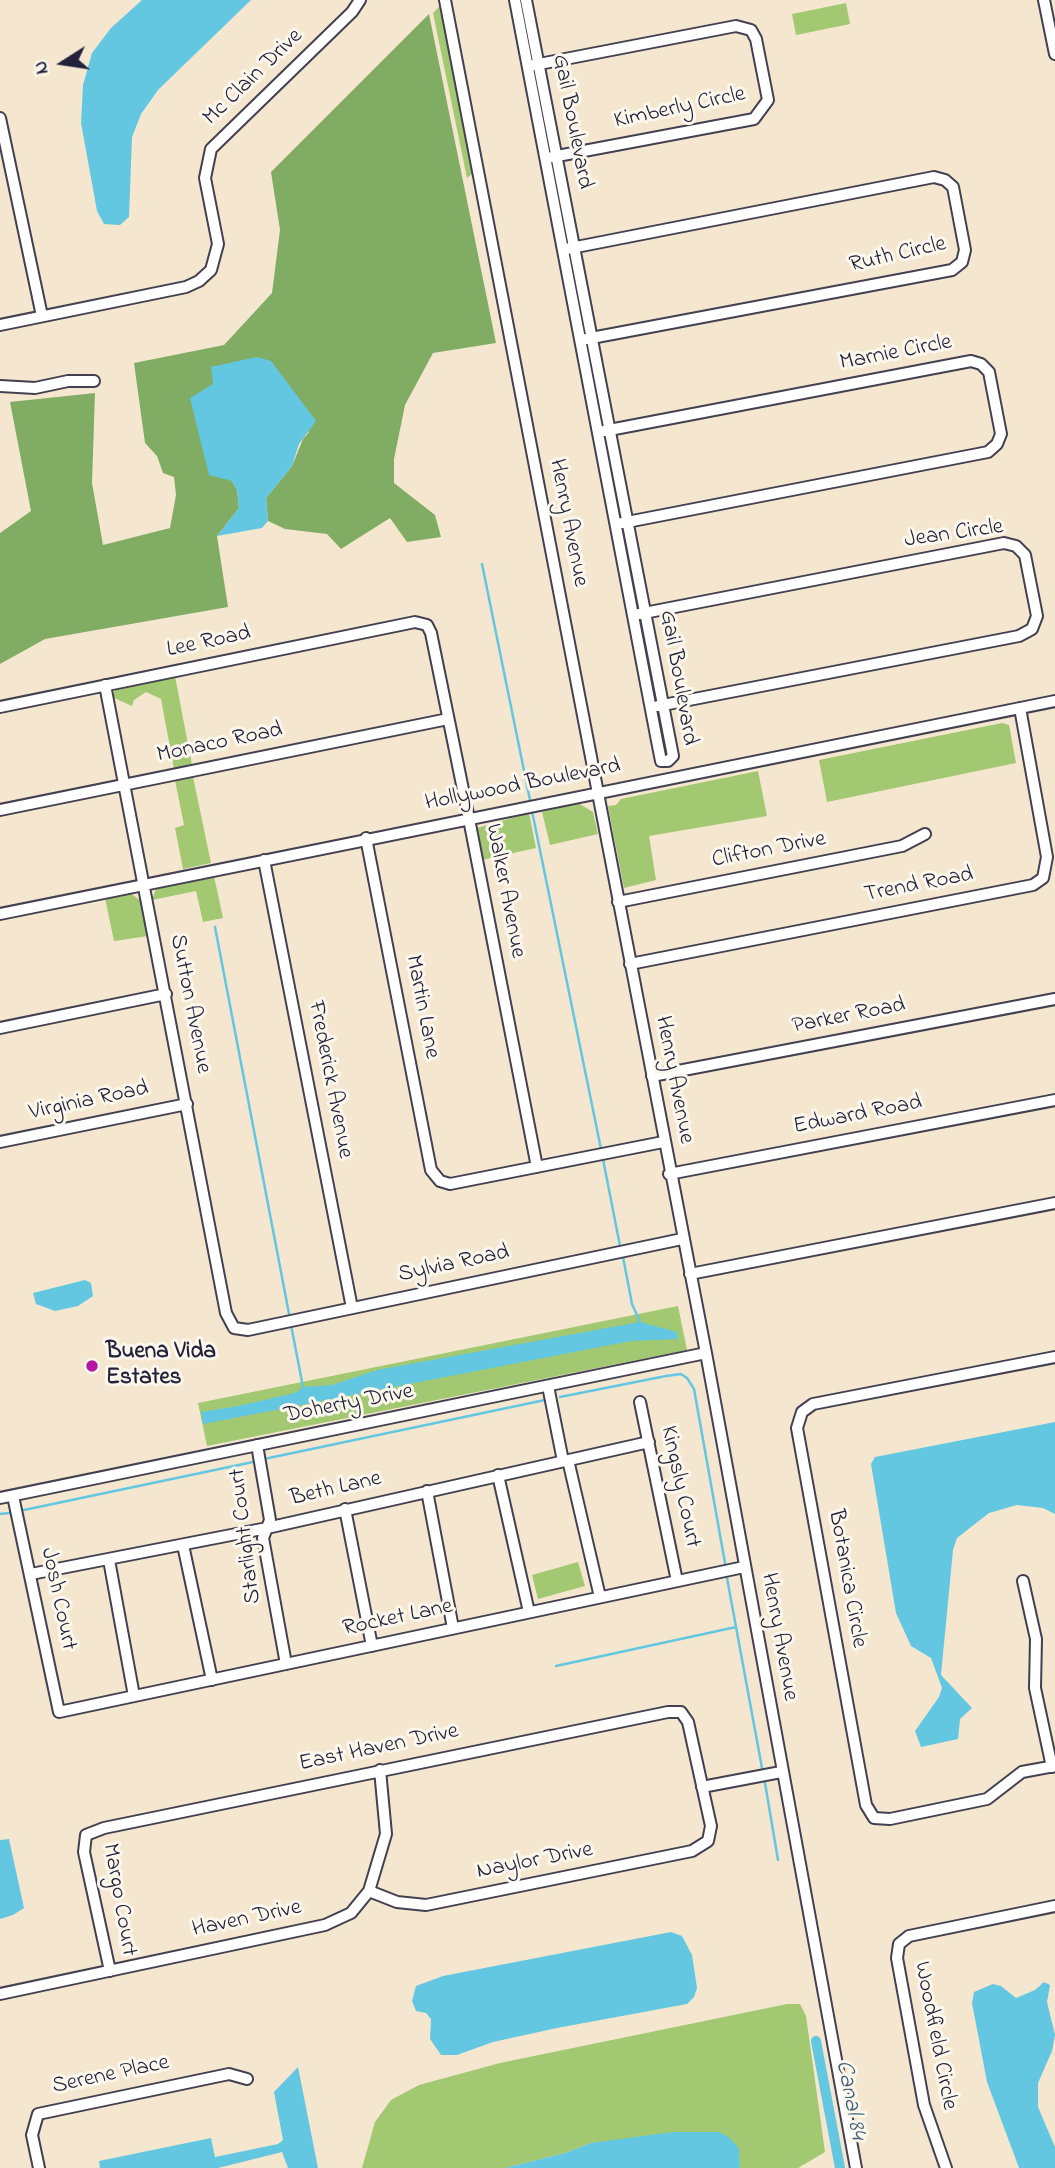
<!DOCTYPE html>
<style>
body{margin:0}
#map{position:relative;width:1055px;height:2168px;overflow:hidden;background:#f5e7cf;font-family:"Indie Flower",sans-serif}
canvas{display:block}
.north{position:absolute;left:28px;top:28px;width:70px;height:70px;-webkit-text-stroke:5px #fbf7ec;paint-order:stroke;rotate:258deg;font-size:19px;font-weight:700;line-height:28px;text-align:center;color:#22223b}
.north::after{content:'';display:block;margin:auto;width:24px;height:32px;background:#22223b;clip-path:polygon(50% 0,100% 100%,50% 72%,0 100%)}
</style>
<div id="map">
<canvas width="1055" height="2168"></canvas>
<div class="north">N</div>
</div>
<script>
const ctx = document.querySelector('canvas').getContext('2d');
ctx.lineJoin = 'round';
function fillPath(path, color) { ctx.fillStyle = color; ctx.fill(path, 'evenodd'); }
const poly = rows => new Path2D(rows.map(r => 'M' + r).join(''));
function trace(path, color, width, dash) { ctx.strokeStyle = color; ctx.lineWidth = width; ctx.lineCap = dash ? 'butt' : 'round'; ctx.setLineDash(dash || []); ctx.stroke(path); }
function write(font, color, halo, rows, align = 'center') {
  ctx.font = font + ' "Indie Flower",sans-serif'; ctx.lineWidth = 6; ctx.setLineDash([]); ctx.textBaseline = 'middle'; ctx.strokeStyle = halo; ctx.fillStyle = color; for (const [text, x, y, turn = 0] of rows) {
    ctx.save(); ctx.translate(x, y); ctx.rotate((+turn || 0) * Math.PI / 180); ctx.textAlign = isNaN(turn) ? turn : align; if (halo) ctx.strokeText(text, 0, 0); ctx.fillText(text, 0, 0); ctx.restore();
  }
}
fillPath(poly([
 [846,3,850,24,796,35,792,14],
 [441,5,473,173,467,178,433,13],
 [175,676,192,765,174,769,161,699,146,692,134,700,132,706,112,697,115,690,125,686],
 [1002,723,1009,725,1016,763,827,802,819,760],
 [758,771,767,816,649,836,656,880,624,888,608,806,616,805,621,799],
 [193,777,211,863,183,869,175,828,184,825,175,780],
 [578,803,593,812,598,834,550,845,542,812],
 [529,813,536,848,482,860,477,828],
 [214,876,223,918,203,922,196,891,152,900,156,888],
 [130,893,141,901,148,936,114,941,105,898],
 [678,1306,687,1350,207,1446,198,1403],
 [578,1562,585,1586,538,1599,532,1575],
 [787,2004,800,2004,806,2016,825,2152,798,2168,740,2168,738,2149,622,2141,591,2143,565,2153,505,2168,362,2168,375,2122,391,2100,419,2085,500,2063]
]), '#a2c872');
fillPath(poly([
 [429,14,496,343,433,353,405,405,394,459,394,483,435,515,441,537,407,542,390,518,341,549,327,534,285,529,268,521,266,498,292,466,303,439,310,431,232,481,237,490,239,508,217,536,228,607,45,639,0,664,0,533,31,511,10,402,95,393,92,483,103,545,170,528,176,495,174,477,163,473,157,456,145,443,134,363,224,345,272,293,280,230,271,172]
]), '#81ac64');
fillPath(poly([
 [142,0,251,0,158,90,141,114,132,137,129,217,120,225,104,224,97,211,81,123,83,85,92,53,111,28],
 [257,357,271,361,316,421,299,444,292,466,266,498,268,521,262,528,217,536,239,508,237,490,232,481,209,475,190,398,213,384,211,367],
 [85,1280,91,1283,93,1296,78,1306,55,1311,36,1304,33,1293],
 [640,1322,677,1332,678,1339,631,1341,203,1424,201,1412,238,1406,295,1393,303,1387,332,1385,377,1370],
 [1055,1422,1055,1514,1043,1508,1017,1505,989,1513,957,1538,953,1550,941,1675,972,1708,960,1719,958,1739,921,1747,915,1731,939,1697,942,1688,931,1658,911,1646,896,1613,871,1464,875,1457],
 [9,1839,24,1908,13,1915,0,1919,0,1840],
 [671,1932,682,1936,692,1955,697,1988,694,1997,687,2004,557,2028,493,2042,457,2055,441,2055,430,2039,431,2019,426,2013,416,2011,412,2001,416,1986,443,1976],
 [1044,1982,1050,1985,1047,2002,1055,2035,1052,2051,1038,2083,1038,2107,1055,2147,1055,2168,1019,2168,987,2082,972,2003,974,1992,993,1984,1001,1986,1016,1998,1035,1990],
 [298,2067,318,2168,288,2168,282,2152,218,2168,100,2168,99,2161,211,2138,215,2157,278,2144,283,2140,274,2092],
 [673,2132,719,2132,730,2138,739,2149,740,2168,505,2168,565,2153,591,2143]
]), '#63c7e1');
trace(poly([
 [482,564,531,805],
 [532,811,601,1149],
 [215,927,290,1319],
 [603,1159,620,1246],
 [623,1257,632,1304,640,1322],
 [291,1325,303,1387],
 [560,1397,666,1376,681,1374,687,1378,694,1389,725,1563],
 [264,1459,545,1400],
 [24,1510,253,1462],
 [0,1514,9,1513],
 [727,1578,762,1768],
 [556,1666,736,1627],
 [765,1783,778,1860]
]), '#63c7e1', 2.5);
trace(poly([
 [816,2041,840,2168]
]), '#63c7e1', 10);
const minor = poly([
 [445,0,706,1353,856,2168],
 [515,0,658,746,661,761,668,761,673,756,526,0],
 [1044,0,1055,54],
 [534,65,736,26,751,30,756,39,768,100,754,119,552,157],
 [0,118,42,316],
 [566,249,934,177,945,180,953,187,965,250,962,262,952,270,586,339],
 [0,325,186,287,199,281,211,270,218,244,205,178,211,149,352,12,360,0],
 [0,386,35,388,68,381,94,381],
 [604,431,971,361,981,364,989,372,1001,434,997,444,988,452,622,523],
 [639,614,1004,543,1016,546,1025,555,1037,616,1032,629,1019,636,658,706],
 [105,685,226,1313,234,1328,248,1330,682,1239],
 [0,707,415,622,427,625,431,633,469,819,537,1167],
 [0,810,448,719],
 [366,838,431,1170,440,1181,450,1184,663,1142],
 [264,860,352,1308],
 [618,902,902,846,925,834],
 [0,914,1055,701],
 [630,964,1033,885,1043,878,1047,857,1020,708],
 [0,1028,166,994],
 [652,1076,1055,999],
 [0,1142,187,1104],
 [669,1174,1055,1100],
 [690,1274,1055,1203],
 [1055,1357,813,1404,802,1412,797,1428,866,1805,874,1818,890,1819,987,1799,1022,1772,1055,1766],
 [548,1386,563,1461],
 [640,1402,677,1581],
 [257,1445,270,1520,263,1538,286,1664],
 [568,1460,600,1597],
 [498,1475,529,1612],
 [427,1491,453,1628],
 [13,1496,59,1712,744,1567],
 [0,1498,706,1353],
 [345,1509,372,1646],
 [183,1545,212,1680],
 [109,1560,134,1696],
 [31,1574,267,1528,649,1442],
 [1023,1581,1036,1639,1035,1688,1052,1767],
 [702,1787,781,1772],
 [110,1971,84,1852,86,1835,104,1828,668,1712,681,1712,688,1722,711,1826,708,1841,692,1851,426,1905,397,1902,369,1891],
 [0,1994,325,1925,351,1913,369,1891,386,1834,380,1770],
 [39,2168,32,2135,38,2114,229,2074,247,2079],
 [946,2168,924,2105,897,1958,899,1944,909,1936,1055,1906]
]);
trace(minor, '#424051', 14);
trace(minor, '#fff', 10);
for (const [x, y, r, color] of [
 [92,1366,7,"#b5179e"]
]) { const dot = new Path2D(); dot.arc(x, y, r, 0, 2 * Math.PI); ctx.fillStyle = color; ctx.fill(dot); trace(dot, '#fbf7ec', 2.5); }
write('23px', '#22223b', '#fbf7ec', [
 ["Mc Clain Drive",254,78,-44],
 ["Kimberly Circle",680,109,-12],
 ["Gail Boulevard",571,122,79],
 ["Ruth Circle",898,256,-13],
 ["Marnie Circle",896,354,-11],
 ["Henry Avenue",567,523,79],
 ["Jean Circle",954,535,-8],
 ["Lee Road",209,643,-12],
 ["Gail Boulevard",677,678,80],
 ["Monaco Road",220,744,-12],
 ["Hollywood Boulevard",523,786,-11],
 ["Clifton Drive",769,851,-11],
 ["Trend Road",919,886,-11],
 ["Walker Avenue",504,891,79],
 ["Sutton Avenue",189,1004,79],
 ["Martin Lane",421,1007,79],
 ["Parker Road",849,1017,-11],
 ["Frederick Avenue",329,1080,79],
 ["Henry Avenue",673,1080,79],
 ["Virginia Road",89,1102,-12],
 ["Edward Road",858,1116,-11],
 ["Sylvia Road",454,1265,-12],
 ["Doherty Drive",349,1405,-11],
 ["Kingsly Court",679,1487,78],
 ["Beth Lane",336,1490,-13],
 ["Starlight Court",247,1536,-97],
 ["Botanica Circle",846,1579,80],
 ["Josh Court",57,1599,78],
 ["Rocket Lane",398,1619,-12],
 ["Henry Avenue",778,1637,80],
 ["East Haven Drive",379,1749,-12],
 ["Naylor Drive",535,1862,-11],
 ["Margo Court",118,1900,80],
 ["Haven Drive",247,1920,-12],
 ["Woodfield Circle",934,2036,79],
 ["Serene Place",111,2076,-12]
]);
write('bold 23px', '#22223b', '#fbf7ec', [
 ["Buena Vida",106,1353],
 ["Estates",106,1379]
], 'left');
write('italic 24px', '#395c75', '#fbf7ec', [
 ["Canal 84",849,2100,79]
]);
</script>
